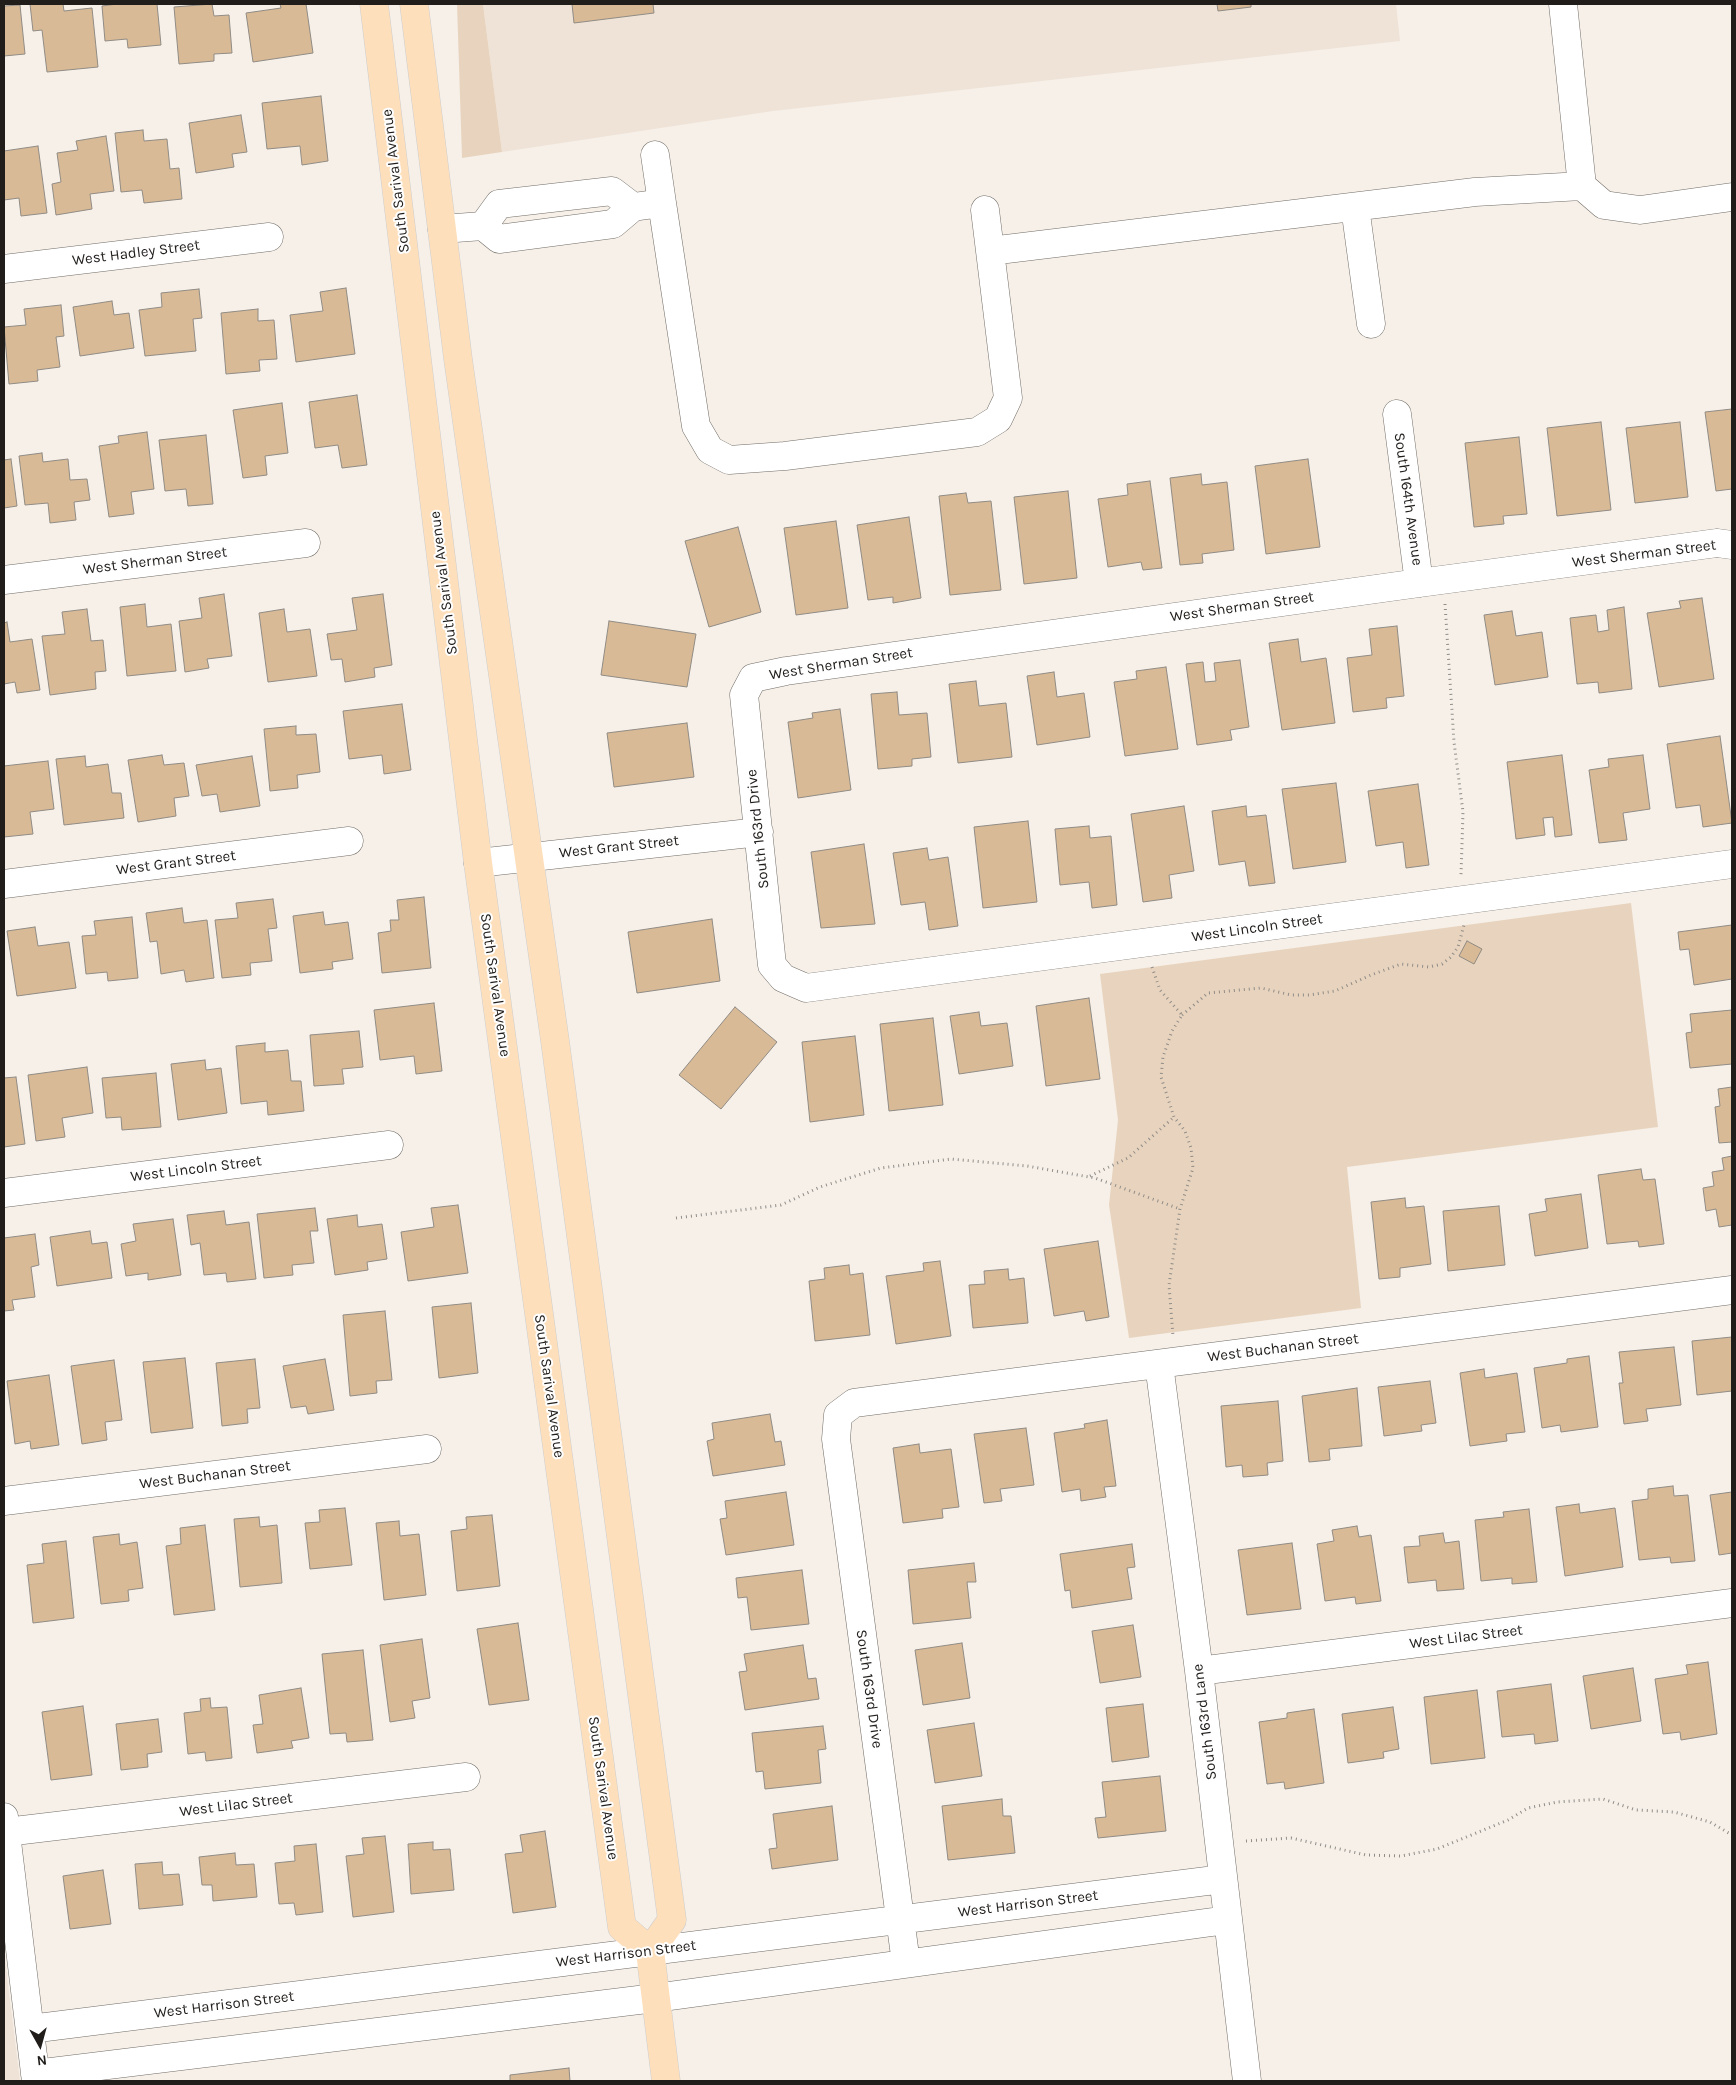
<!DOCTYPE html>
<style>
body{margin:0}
#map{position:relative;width:1736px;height:2085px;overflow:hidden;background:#f6f0e9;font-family:Karla,sans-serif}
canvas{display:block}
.frame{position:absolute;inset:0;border:5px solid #201d1b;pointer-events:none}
.north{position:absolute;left:15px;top:2020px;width:50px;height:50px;-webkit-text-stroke:4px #fefefe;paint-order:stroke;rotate:173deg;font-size:14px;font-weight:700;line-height:20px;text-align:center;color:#201d1b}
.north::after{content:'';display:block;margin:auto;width:18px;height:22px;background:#201d1b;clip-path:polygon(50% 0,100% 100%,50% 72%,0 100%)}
</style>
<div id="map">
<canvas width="1736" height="2085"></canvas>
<div class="frame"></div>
<div class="north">N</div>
</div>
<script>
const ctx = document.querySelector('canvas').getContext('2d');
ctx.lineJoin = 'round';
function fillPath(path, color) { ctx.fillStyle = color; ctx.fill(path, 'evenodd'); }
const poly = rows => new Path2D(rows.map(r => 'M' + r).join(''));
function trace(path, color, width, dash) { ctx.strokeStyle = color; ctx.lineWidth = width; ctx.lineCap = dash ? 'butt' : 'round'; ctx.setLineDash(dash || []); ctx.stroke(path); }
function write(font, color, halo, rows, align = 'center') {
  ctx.font = font + ' Karla,sans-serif'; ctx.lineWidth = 4; ctx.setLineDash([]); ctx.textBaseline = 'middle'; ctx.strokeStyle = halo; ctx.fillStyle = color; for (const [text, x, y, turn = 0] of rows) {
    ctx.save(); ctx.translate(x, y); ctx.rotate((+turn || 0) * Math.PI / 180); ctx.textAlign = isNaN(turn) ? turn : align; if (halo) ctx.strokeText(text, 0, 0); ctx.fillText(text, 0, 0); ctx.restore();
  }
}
fillPath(poly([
 [483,4,1396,4,1400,41,773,111,502,152],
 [4,1952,20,2081,4,2081]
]), '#efe3d7');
fillPath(poly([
 [457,4,483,4,502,152,462,158],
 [1631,903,1658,1127,1347,1167,1361,1308,1129,1338,1109,1205,1118,1120,1100,974]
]), '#e8d4be');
const building = poly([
 [30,4,63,4,64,11,92,8,98,67,47,72,42,30,33,31,30,4],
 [117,4,157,4,161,45,128,48,127,39,105,41,102,6,117,4],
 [212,4,214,16,229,15,232,53,214,54,214,61,179,64,174,7,212,4],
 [280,4,306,4,313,53,253,62,246,13,281,8,280,4],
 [572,4,653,4,654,13,574,23,572,4],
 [1217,4,1251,4,1251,7,1218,11,1217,4],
 [20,5,25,54,4,56,4,6,20,5],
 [321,96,328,161,302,165,300,146,267,149,262,103,321,96],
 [241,115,247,152,232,154,234,167,196,173,189,123,241,115],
 [143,130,144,141,167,139,170,169,179,168,182,199,144,203,142,190,121,192,115,133,143,130],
 [106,136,114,191,90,194,92,209,56,215,52,184,61,182,57,153,78,150,76,141,106,136],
 [38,146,47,213,21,216,19,198,4,200,4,151,38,146],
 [346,288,355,354,296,362,290,315,323,311,320,292,346,288],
 [199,289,202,318,193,319,196,351,145,356,139,310,162,307,161,293,199,289],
 [112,301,114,315,129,313,134,348,80,356,73,307,112,301],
 [61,305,64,336,56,337,60,367,37,370,38,381,9,384,4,327,26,325,24,309,61,305],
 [258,309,258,321,274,320,277,359,259,360,260,371,226,374,221,313,258,309],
 [357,395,367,465,342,468,338,445,315,448,309,402,357,395],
 [282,403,288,453,265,456,267,475,243,478,233,410,282,403],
 [1732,409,1732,489,1716,491,1705,412,1732,409],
 [1601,422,1611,510,1557,516,1547,428,1601,422],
 [1680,422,1688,497,1635,503,1626,428,1680,422],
 [147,432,154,489,131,492,134,514,109,517,99,446,119,443,118,436,147,432],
 [206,435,213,504,188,506,186,489,165,491,159,440,206,435],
 [1519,437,1527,514,1503,516,1504,524,1474,527,1465,443,1519,437],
 [42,453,43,462,68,459,70,480,87,479,90,500,74,502,76,520,50,523,48,503,25,505,19,456,42,453],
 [11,459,17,506,4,508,4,460,11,459],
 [1308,459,1320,547,1266,554,1255,466,1308,459],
 [1201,474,1202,485,1227,482,1234,550,1202,554,1203,563,1180,565,1170,478,1201,474],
 [1150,481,1162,568,1143,570,1141,562,1108,567,1098,499,1128,495,1127,484,1150,481],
 [1068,491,1077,578,1024,584,1014,497,1068,491],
 [966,493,968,503,991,501,1001,590,950,595,939,496,966,493],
 [909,517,921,598,893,603,893,597,868,600,857,525,909,517],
 [836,521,848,608,796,615,784,528,836,521],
 [738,527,761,612,709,627,685,541,738,527],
 [224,594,232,656,207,659,209,668,185,672,179,621,202,618,199,598,224,594],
 [383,594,392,665,374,668,375,677,345,682,342,659,331,660,327,634,357,630,352,598,383,594],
 [1702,598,1714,679,1659,687,1647,613,1681,608,1679,601,1702,598],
 [145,604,147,627,171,624,176,671,127,676,120,607,145,604],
 [1624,607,1632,689,1599,693,1598,682,1577,684,1570,618,1596,615,1598,632,1609,630,1607,610,1624,607],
 [87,609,91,641,103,640,106,671,95,672,96,689,50,695,42,636,65,634,62,612,87,609],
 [284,609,287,632,310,629,317,676,268,682,259,613,284,609],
 [1512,611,1516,636,1542,632,1548,677,1495,685,1484,615,1512,611],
 [609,621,696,634,687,687,601,675,609,621],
 [7,622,10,642,32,639,40,690,17,693,15,682,4,684,4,623,7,622],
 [1397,626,1404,696,1386,698,1387,708,1353,712,1347,658,1372,655,1369,629,1397,626],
 [1298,639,1301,662,1326,658,1335,723,1282,730,1269,643,1298,639],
 [1240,660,1249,727,1230,730,1232,740,1197,745,1186,664,1203,662,1205,682,1216,681,1214,663,1240,660],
 [1166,667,1178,749,1125,756,1114,682,1137,679,1136,671,1166,667],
 [1054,672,1057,697,1084,693,1090,737,1037,745,1027,676,1054,672],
 [976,681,979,706,1006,703,1012,757,958,763,949,684,976,681],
 [897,692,899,715,927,713,931,757,912,759,912,766,878,769,871,694,897,692],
 [402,704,411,770,384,774,382,755,349,759,343,711,402,704],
 [840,709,851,790,798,798,788,722,813,718,812,713,840,709],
 [687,723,694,777,614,787,607,733,687,723],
 [296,726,296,735,316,734,320,772,297,775,298,788,270,791,264,729,296,726],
 [1720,736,1732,823,1703,827,1700,805,1676,808,1667,744,1720,736],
 [162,755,164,765,184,763,189,796,174,798,176,816,138,822,128,760,162,755],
 [1562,755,1572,835,1555,837,1553,817,1543,818,1545,835,1516,839,1507,762,1562,755],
 [1643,755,1650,809,1623,813,1627,840,1599,843,1589,770,1609,767,1608,759,1643,755],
 [85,756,86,767,108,764,112,793,121,793,124,818,64,825,56,759,85,756],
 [252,756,260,806,220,812,217,794,202,796,196,765,252,756],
 [48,761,54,809,30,812,33,834,4,837,4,766,48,761],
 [1336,783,1346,862,1293,869,1282,789,1336,783],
 [1418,784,1429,865,1406,868,1403,842,1376,846,1368,791,1418,784],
 [1184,806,1194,871,1169,875,1172,898,1143,902,1131,814,1184,806],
 [1246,806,1247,817,1266,815,1275,883,1249,886,1245,861,1219,865,1212,811,1246,806],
 [1028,821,1037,902,983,908,974,827,1028,821],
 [1089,826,1090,838,1111,836,1117,905,1092,908,1089,882,1060,885,1055,829,1089,826],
 [864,844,875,924,821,928,811,852,864,844],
 [927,848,929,860,948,857,958,926,929,930,925,902,901,905,893,853,927,848],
 [424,897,431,968,382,973,378,933,391,931,390,920,399,920,397,900,424,897],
 [273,899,277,928,268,929,272,961,250,963,251,975,222,978,215,920,238,918,236,903,273,899],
 [182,908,184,923,207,920,214,978,186,982,184,970,161,974,157,941,150,942,146,913,182,908],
 [323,912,325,925,348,922,353,959,332,962,333,969,300,973,293,916,323,912],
 [132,917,138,978,108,981,107,972,86,974,82,936,96,935,94,921,132,917],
 [712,919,720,981,637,993,628,932,712,919],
 [1732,925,1732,979,1694,985,1689,949,1680,950,1678,932,1732,925],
 [35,927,38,946,69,942,76,988,17,996,7,931,35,927],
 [1467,941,1482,949,1474,964,1459,956,1467,941],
 [1089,998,1100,1079,1046,1086,1036,1006,1089,998],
 [434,1003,442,1071,416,1074,414,1056,380,1060,374,1010,434,1003],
 [735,1007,777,1042,721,1109,679,1075,735,1007],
 [1732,1010,1732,1064,1690,1068,1686,1033,1692,1032,1690,1014,1732,1010],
 [979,1012,981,1026,1007,1023,1013,1066,959,1074,950,1016,979,1012],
 [933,1018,943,1105,889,1111,880,1024,933,1018],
 [359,1031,363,1067,342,1069,344,1084,314,1086,310,1035,359,1031],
 [855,1036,864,1115,810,1122,802,1042,855,1036],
 [265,1043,265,1052,288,1050,291,1081,301,1081,304,1111,268,1115,267,1101,241,1104,236,1046,265,1043],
 [205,1060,206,1070,221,1068,227,1113,178,1120,171,1064,205,1060],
 [87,1067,93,1113,62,1118,65,1137,36,1141,28,1075,87,1067],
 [156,1073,161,1127,122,1130,121,1117,106,1118,102,1078,156,1073],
 [16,1077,25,1144,4,1147,4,1078,16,1077],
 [1732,1087,1732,1142,1719,1143,1715,1107,1720,1106,1718,1089,1732,1087],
 [1732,1156,1732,1225,1719,1227,1716,1209,1706,1211,1703,1188,1714,1186,1712,1172,1724,1170,1722,1158,1732,1156],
 [1641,1169,1643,1180,1655,1179,1664,1244,1639,1247,1638,1241,1607,1244,1598,1175,1641,1169],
 [1581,1194,1588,1248,1535,1256,1529,1214,1547,1211,1545,1199,1581,1194],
 [1405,1198,1406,1208,1424,1206,1431,1264,1400,1268,1400,1277,1379,1279,1371,1202,1405,1198],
 [458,1205,468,1273,408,1281,401,1232,434,1227,431,1208,458,1205],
 [1499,1206,1505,1265,1448,1271,1443,1211,1499,1206],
 [315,1208,318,1231,310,1231,314,1263,292,1265,293,1275,264,1278,257,1214,315,1208],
 [224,1211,226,1225,249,1222,256,1279,227,1282,226,1273,204,1275,200,1243,191,1245,187,1215,224,1211],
 [357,1215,358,1227,382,1224,387,1259,367,1262,368,1270,335,1275,327,1219,357,1215],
 [173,1219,181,1275,148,1280,148,1273,126,1276,121,1244,136,1241,133,1224,173,1219],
 [90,1231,92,1244,107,1242,112,1278,57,1286,50,1237,90,1231],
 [35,1234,39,1265,31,1267,35,1297,12,1300,14,1310,4,1311,4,1238,35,1234],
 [1098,1241,1109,1317,1086,1321,1084,1311,1054,1316,1044,1249,1098,1241],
 [940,1261,951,1336,896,1344,886,1276,924,1271,923,1263,940,1261],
 [849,1265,850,1275,863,1273,870,1335,815,1341,809,1281,825,1279,824,1268,849,1265],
 [1008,1269,1009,1280,1024,1278,1028,1323,973,1328,969,1285,985,1284,984,1271,1008,1269],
 [471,1303,478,1373,439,1378,432,1307,471,1303],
 [385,1311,392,1380,376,1381,377,1393,350,1396,343,1315,385,1311],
 [1732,1337,1732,1391,1697,1395,1692,1341,1732,1337],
 [1674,1347,1681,1405,1646,1409,1648,1421,1624,1424,1619,1383,1623,1383,1619,1352,1674,1347],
 [1589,1356,1598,1427,1561,1432,1560,1425,1542,1428,1534,1368,1567,1363,1567,1359,1589,1356],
 [185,1358,193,1428,151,1433,143,1362,185,1358],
 [255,1359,260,1408,247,1409,248,1423,222,1426,216,1363,255,1359],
 [325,1359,334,1410,308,1414,306,1406,291,1408,283,1366,325,1359],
 [114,1360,122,1420,105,1422,107,1440,82,1444,71,1366,114,1360],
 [1484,1369,1485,1378,1517,1373,1525,1432,1506,1434,1507,1441,1470,1446,1460,1373,1484,1369],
 [49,1375,59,1445,31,1449,30,1441,15,1444,7,1381,49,1375],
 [1430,1381,1436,1423,1421,1425,1422,1431,1384,1436,1378,1387,1430,1381],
 [1357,1388,1362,1446,1329,1449,1330,1460,1309,1462,1302,1396,1357,1388],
 [1278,1401,1283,1461,1267,1463,1268,1475,1243,1477,1242,1465,1226,1467,1221,1406,1278,1401],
 [770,1414,775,1442,781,1441,785,1465,713,1476,707,1441,714,1439,712,1423,770,1414],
 [1107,1420,1116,1486,1104,1487,1106,1497,1081,1501,1080,1489,1062,1492,1054,1433,1085,1428,1084,1424,1107,1420],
 [1026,1428,1034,1485,1000,1489,1002,1501,984,1503,974,1434,1026,1428],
 [919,1444,920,1453,951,1449,959,1507,942,1509,943,1518,903,1523,893,1448,919,1444],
 [1673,1486,1674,1496,1688,1495,1695,1561,1671,1563,1670,1557,1639,1560,1632,1501,1648,1499,1648,1489,1673,1486],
 [786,1492,794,1545,726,1555,720,1519,727,1518,725,1501,786,1492],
 [1732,1492,1732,1553,1719,1555,1710,1495,1732,1492],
 [1579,1504,1580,1513,1615,1508,1623,1567,1565,1576,1556,1507,1579,1504],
 [345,1508,352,1565,310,1569,305,1523,320,1522,319,1510,345,1508],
 [1529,1509,1537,1582,1512,1584,1512,1578,1481,1581,1475,1520,1504,1517,1503,1512,1529,1509],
 [492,1515,500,1586,457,1591,451,1531,467,1529,466,1517,492,1515],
 [259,1517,260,1527,277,1525,282,1583,240,1587,234,1519,259,1517],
 [399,1521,400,1536,419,1534,426,1595,384,1600,376,1523,399,1521],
 [205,1525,215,1610,174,1615,166,1546,181,1544,180,1528,205,1525],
 [1357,1526,1359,1537,1371,1535,1381,1601,1356,1604,1355,1597,1325,1601,1317,1544,1334,1541,1332,1530,1357,1526],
 [1443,1533,1445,1543,1459,1541,1464,1589,1437,1591,1436,1580,1408,1583,1404,1547,1420,1546,1419,1536,1443,1533],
 [119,1534,120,1545,137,1542,143,1588,128,1590,129,1601,101,1604,93,1537,119,1534],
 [66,1541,74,1618,33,1623,27,1565,44,1563,42,1544,66,1541],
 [1292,1543,1301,1609,1247,1615,1238,1550,1292,1543],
 [1132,1544,1135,1567,1127,1568,1132,1599,1072,1608,1070,1590,1065,1591,1060,1554,1132,1544],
 [974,1563,976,1582,967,1582,971,1618,913,1624,908,1570,974,1563],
 [802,1570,809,1624,751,1630,747,1597,738,1598,736,1578,802,1570],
 [518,1623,529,1700,489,1705,477,1629,518,1623],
 [1133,1625,1141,1677,1100,1683,1092,1631,1133,1625],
 [422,1639,430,1698,412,1701,415,1718,390,1722,380,1645,422,1639],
 [962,1643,970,1698,923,1705,915,1650,962,1643],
 [803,1645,808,1679,816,1678,819,1699,745,1710,739,1672,747,1671,744,1654,803,1645],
 [363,1650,373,1740,347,1742,346,1733,330,1734,322,1654,363,1650],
 [1708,1662,1717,1734,1681,1740,1680,1732,1663,1734,1655,1679,1688,1674,1686,1665,1708,1662],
 [1633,1668,1641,1721,1591,1729,1583,1676,1633,1668],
 [1551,1684,1558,1741,1535,1744,1534,1734,1502,1737,1497,1691,1551,1684],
 [301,1688,309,1738,291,1741,293,1748,257,1753,253,1725,263,1724,259,1695,301,1688],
 [1477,1690,1485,1758,1431,1764,1424,1697,1477,1690],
 [210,1698,211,1708,227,1707,232,1758,206,1761,205,1752,188,1754,184,1713,201,1711,200,1699,210,1698],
 [1143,1704,1149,1757,1112,1762,1106,1708,1143,1704],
 [83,1706,92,1775,51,1780,42,1712,83,1706],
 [1393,1707,1399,1749,1383,1752,1384,1758,1348,1763,1342,1714,1393,1707],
 [1314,1709,1324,1783,1285,1789,1284,1782,1267,1784,1259,1722,1287,1718,1287,1713,1314,1709],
 [158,1719,162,1752,147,1754,148,1767,121,1770,116,1724,158,1719],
 [974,1723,982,1776,935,1783,927,1730,974,1723],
 [823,1726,826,1749,818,1750,821,1783,765,1789,763,1771,756,1772,752,1733,823,1726],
 [1160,1776,1166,1831,1098,1838,1095,1818,1106,1817,1102,1782,1160,1776],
 [1002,1799,1003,1816,1011,1816,1015,1853,948,1860,942,1806,1002,1799],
 [832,1806,838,1860,772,1869,769,1849,777,1848,773,1814,832,1806],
 [545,1831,556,1907,513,1913,505,1854,523,1852,520,1835,545,1831],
 [385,1836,394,1912,353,1917,346,1856,364,1854,362,1838,385,1836],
 [433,1842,433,1850,450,1849,454,1890,411,1894,408,1844,433,1842],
 [316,1844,323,1912,296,1915,294,1903,279,1904,275,1863,295,1861,294,1846,316,1844],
 [235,1853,236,1865,254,1864,257,1897,213,1901,212,1885,202,1885,199,1857,235,1853],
 [162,1862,163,1875,179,1874,183,1905,139,1909,135,1864,162,1862],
 [103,1870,111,1924,70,1929,63,1876,103,1870],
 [569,2068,570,2081,510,2081,510,2075,569,2068]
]);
fillPath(building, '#d9ba96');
trace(building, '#908b84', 1);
const minor = poly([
 [1563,4,1582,186,1604,205,1640,210,1732,197],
 [655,155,662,203],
 [633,207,662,203,696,426,710,450,729,460,785,456,977,432,998,419,1008,398,985,210],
 [1355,207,1371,324],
 [442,229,483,226,499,239,613,224,633,207,612,191,499,204,483,226],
 [990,251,1475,192,1582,186],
 [4,269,269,237],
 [1397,414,1419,583],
 [1732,545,1717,543,1419,583,786,671,753,678,744,695,772,965,783,978,806,988,1732,864],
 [4,580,306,543],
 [478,863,759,832],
 [4,884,349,841],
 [4,1193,389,1145],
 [1159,1364,1199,1671,1247,2081],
 [4,1501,427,1449],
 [1199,1671,1732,1603],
 [4,1817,36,2081],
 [6,1832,466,1777],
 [906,1963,836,1439,838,1415,854,1403,1732,1290],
 [30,2029,1223,1879],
 [35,2074,655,1998,1227,1920]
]);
const major = poly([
 [374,4,478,863,622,1927,650,1951],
 [414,4,458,359,555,1041,672,1920,650,1951,666,2081]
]);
trace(minor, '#726d67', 29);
trace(major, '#cecdcd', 29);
trace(poly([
 [1445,604,1454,742,1463,812,1461,875],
 [1152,967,1160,990,1182,1015,1172,1031,1163,1057,1161,1077,1174,1117,1185,1131,1191,1148,1193,1168,1180,1209,1169,1285,1173,1336],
 [1182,1015,1208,993,1261,988,1291,995,1309,995,1335,991,1371,975,1401,964,1429,967,1442,964,1451,957,1458,947,1464,925],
 [1090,1176,1128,1158,1174,1117],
 [676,1218,781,1205,820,1187,881,1168,951,1159,1027,1166,1095,1178,1180,1209],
 [1246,1841,1291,1838,1366,1855,1401,1856,1437,1849,1508,1820,1528,1808,1557,1802,1603,1799,1636,1810,1674,1812,1710,1822,1732,1835]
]), '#908c87', 3, [1, 4]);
trace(minor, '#fff', 28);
trace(major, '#fedfbb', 28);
write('15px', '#201d1b', '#fefefe', [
 ["South Sarival Avenue",396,181,-97],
 ["West Hadley Street",136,253,-7],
 ["South 164th Avenue",1408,499,82],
 ["West Sherman Street",1644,554,-7],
 ["West Sherman Street",155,561,-7],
 ["South Sarival Avenue",444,583,-97],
 ["West Sherman Street",1242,607,-8],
 ["West Sherman Street",841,664,-9],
 ["South 163rd Drive",758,829,-96],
 ["West Grant Street",619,847,-6],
 ["West Grant Street",176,863,-7],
 ["West Lincoln Street",1257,928,-8],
 ["South Sarival Avenue",495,985,82],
 ["West Lincoln Street",196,1169,-7],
 ["West Buchanan Street",1283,1348,-7],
 ["South Sarival Avenue",549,1386,82],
 ["West Buchanan Street",215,1475,-7],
 ["West Lilac Street",1466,1637,-7],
 ["South 163rd Drive",869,1689,82],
 ["South 163rd Lane",1205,1722,-97],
 ["South Sarival Avenue",603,1788,82],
 ["West Lilac Street",236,1805,-7],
 ["West Harrison Street",1028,1904,-7],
 ["West Harrison Street",626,1954,-7],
 ["West Harrison Street",224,2005,-7]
]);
</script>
